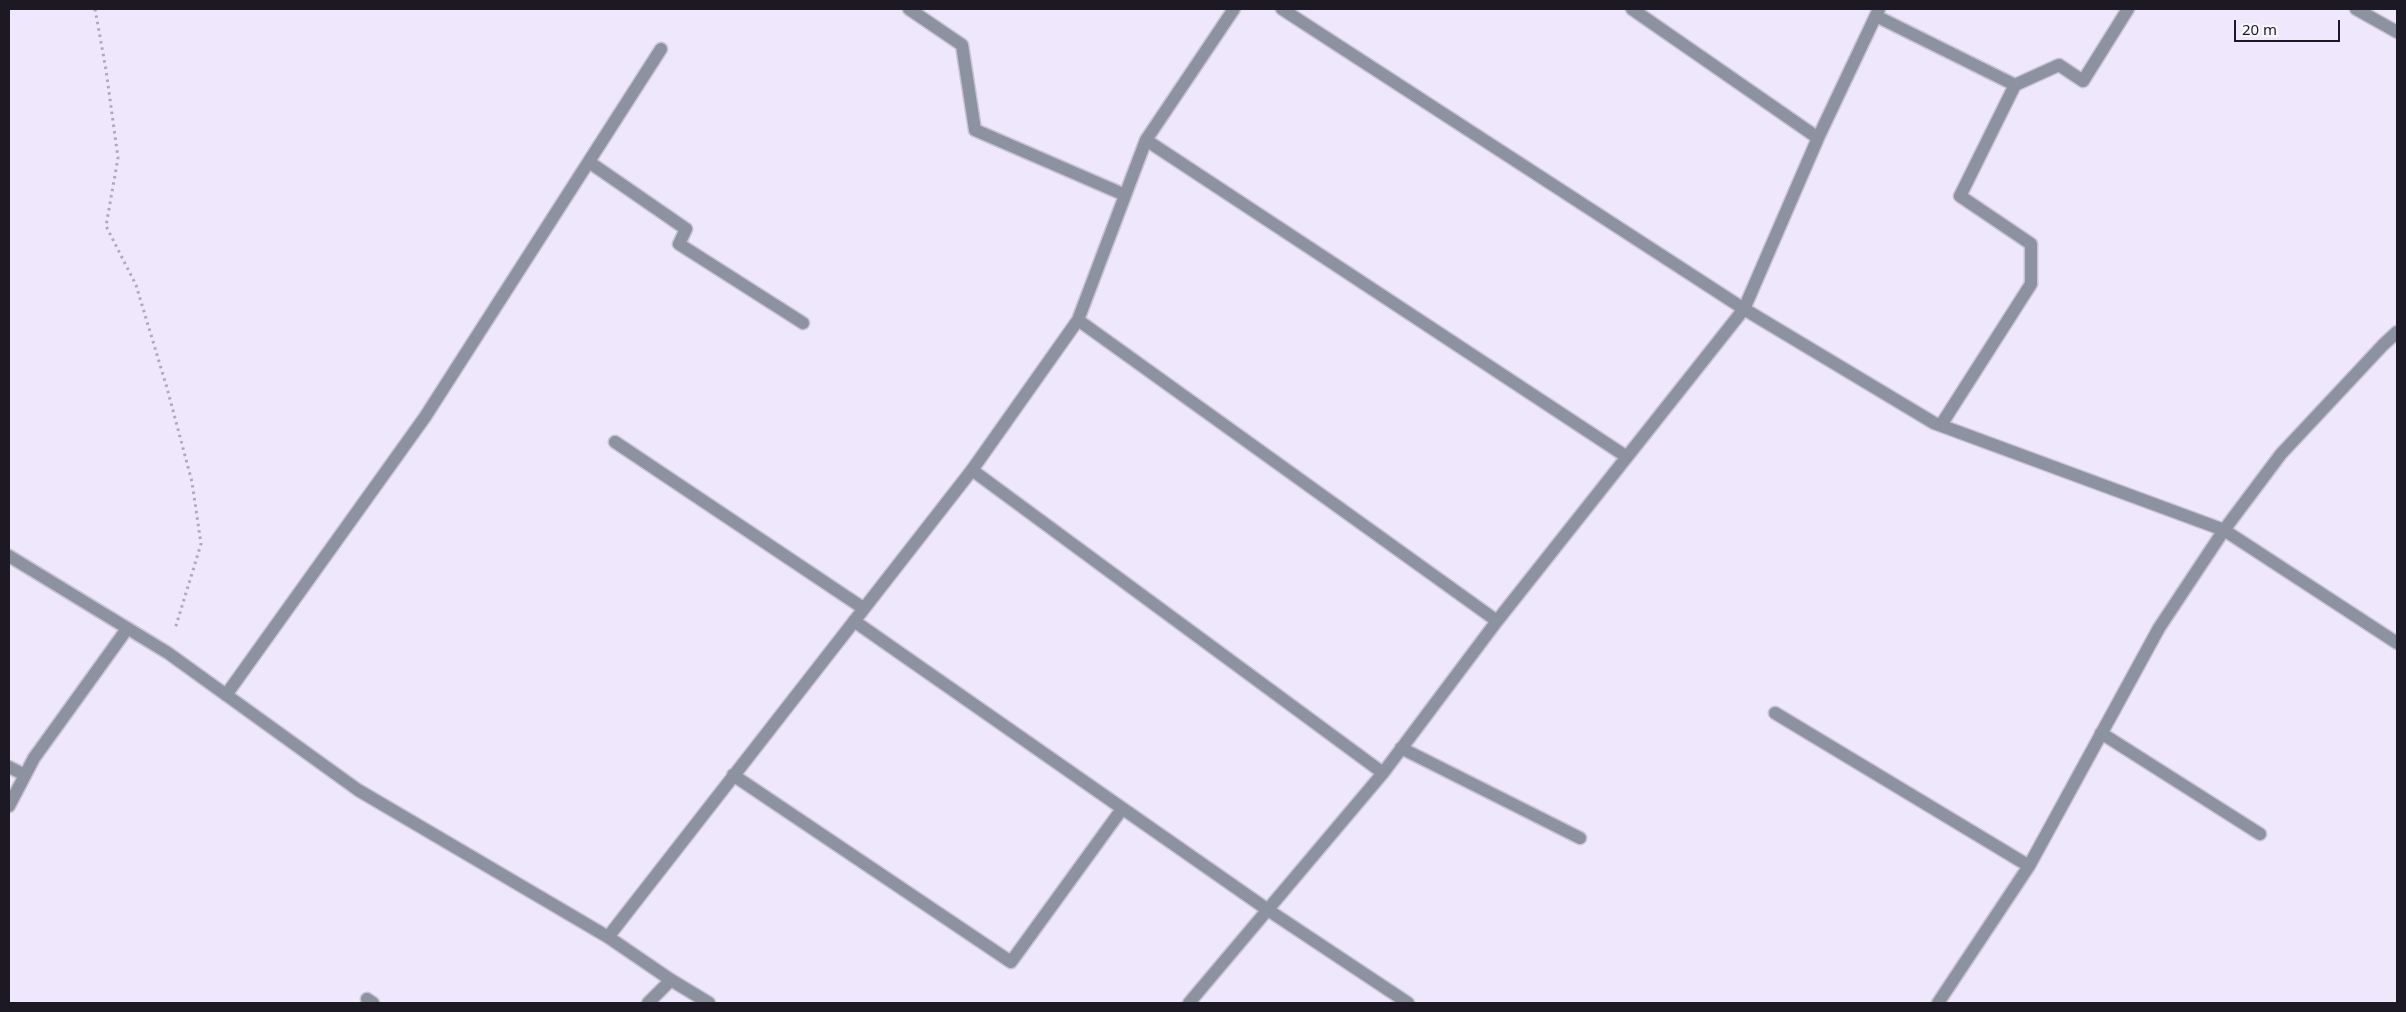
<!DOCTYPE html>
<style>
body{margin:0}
#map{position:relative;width:2406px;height:1012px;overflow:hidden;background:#efe8fd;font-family:"Noto Sans",sans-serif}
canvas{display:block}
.frame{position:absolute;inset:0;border:10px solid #1c1924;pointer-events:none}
.scale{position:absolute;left:2234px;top:20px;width:106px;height:22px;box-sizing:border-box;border:2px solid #1c1924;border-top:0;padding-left:6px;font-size:15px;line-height:18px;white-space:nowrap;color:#1c1924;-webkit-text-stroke:4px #faf8ff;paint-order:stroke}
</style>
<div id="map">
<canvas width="2406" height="1012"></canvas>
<div class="frame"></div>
<div class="scale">20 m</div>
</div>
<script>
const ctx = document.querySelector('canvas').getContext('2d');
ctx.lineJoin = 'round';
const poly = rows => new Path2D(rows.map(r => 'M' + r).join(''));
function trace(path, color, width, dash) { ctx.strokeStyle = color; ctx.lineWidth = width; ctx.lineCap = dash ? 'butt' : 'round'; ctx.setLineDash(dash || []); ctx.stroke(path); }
const minor = poly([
 [909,9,962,45,975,130,1125,195],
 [1282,9,1744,309,1934,423,2224,530,2397,643],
 [1632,9,1818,138],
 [2356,9,2397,32],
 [1876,16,2015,85],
 [1146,140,1627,457],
 [589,162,686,229,679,244,803,323],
 [1078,320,1497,621],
 [1941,425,2031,284,2031,244,1960,196,2015,85,2059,65,2083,81,2128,9],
 [615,442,863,608],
 [972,470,1383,773],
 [9,556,168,653,358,790,608,937,671,980,709,1003],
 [854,621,1268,910,1408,1003],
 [226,695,425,417,661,49],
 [1775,713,2029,866],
 [2101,733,2260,834],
 [1401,748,1580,838],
 [9,767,25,775],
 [733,775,1011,962,1122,809],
 [9,806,34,758,127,629],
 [608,937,972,470,1078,320,1146,140,1234,9],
 [367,999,373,1003],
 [648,1003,671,980],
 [1189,1003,1383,773,1497,621,1744,309,1818,138,1879,9],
 [1938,1003,2029,866,2159,628,2224,530,2281,454,2383,345,2397,332]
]);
trace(minor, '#c9c3d6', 15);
trace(poly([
 [95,9,106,70,118,158,106,226,136,285,167,388,192,482,201,544,175,629]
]), '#aea9bb', 3, [2.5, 4]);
trace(minor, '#8c92a0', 12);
</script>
